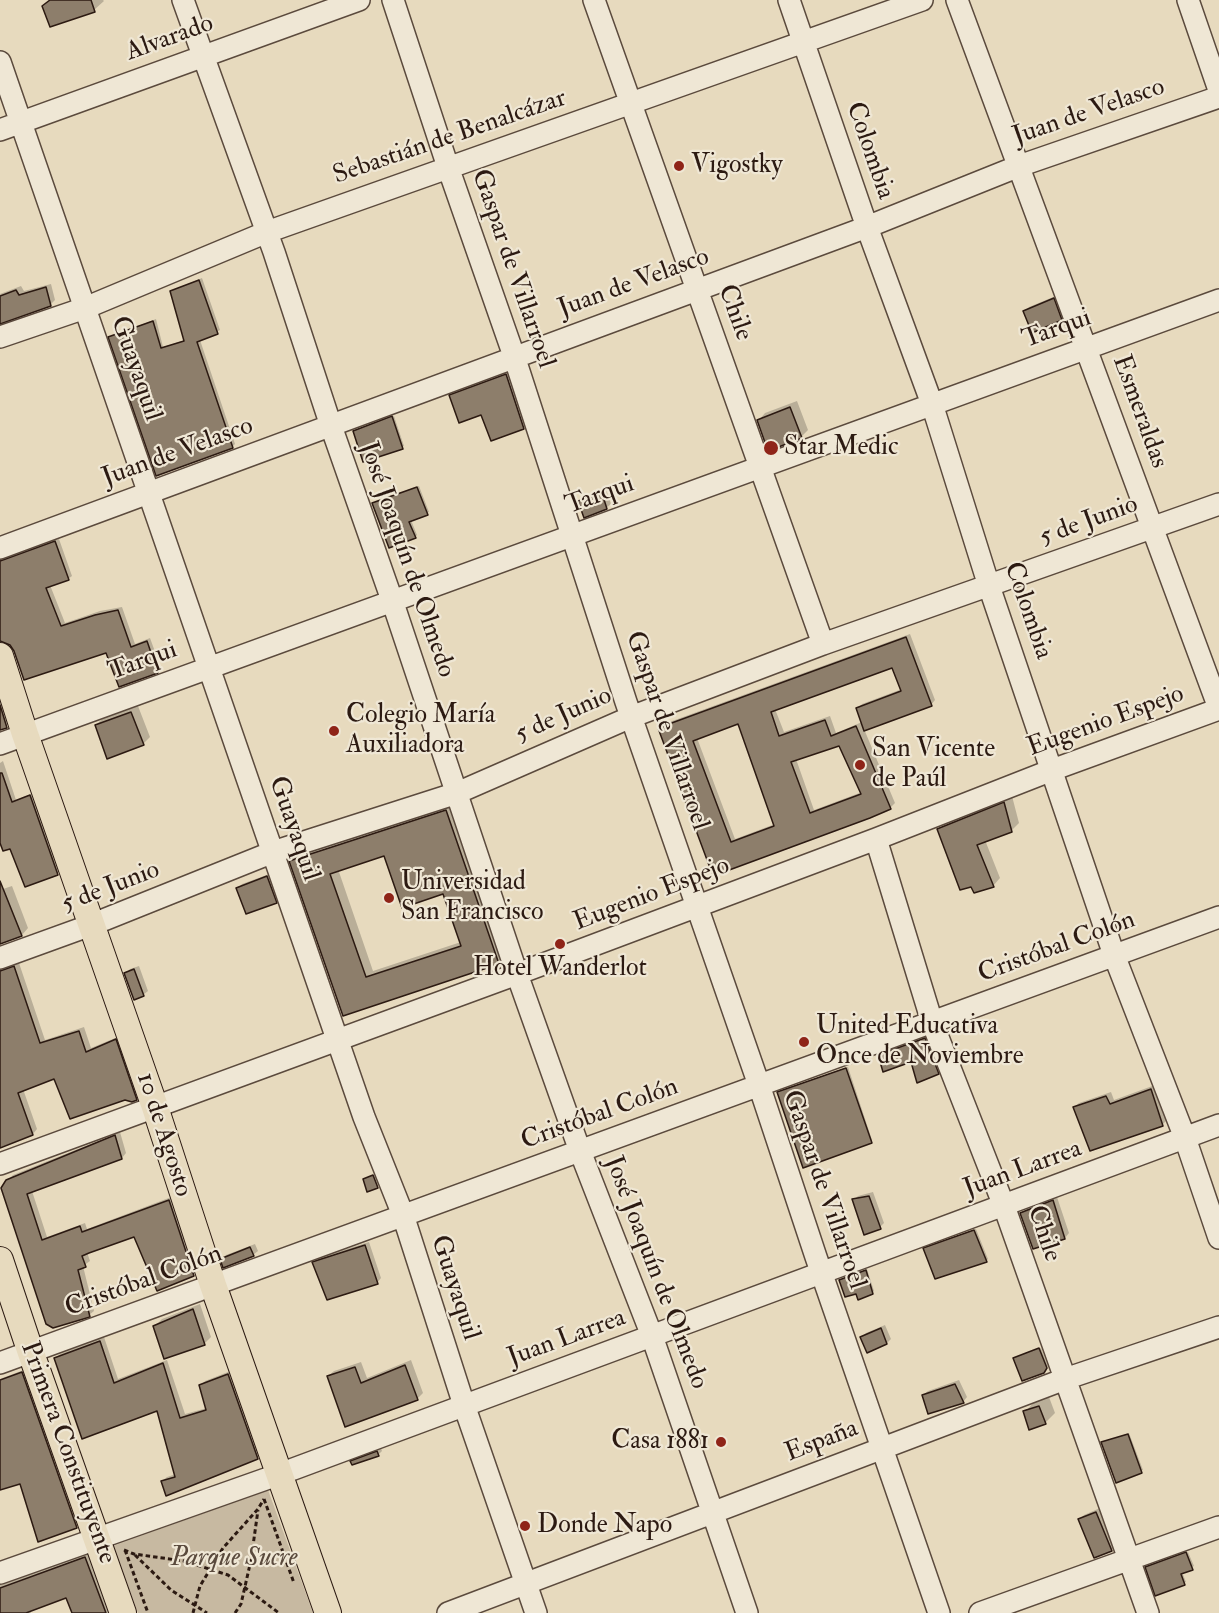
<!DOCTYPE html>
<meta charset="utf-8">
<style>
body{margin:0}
canvas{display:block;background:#e7dabe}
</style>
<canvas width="1219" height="1613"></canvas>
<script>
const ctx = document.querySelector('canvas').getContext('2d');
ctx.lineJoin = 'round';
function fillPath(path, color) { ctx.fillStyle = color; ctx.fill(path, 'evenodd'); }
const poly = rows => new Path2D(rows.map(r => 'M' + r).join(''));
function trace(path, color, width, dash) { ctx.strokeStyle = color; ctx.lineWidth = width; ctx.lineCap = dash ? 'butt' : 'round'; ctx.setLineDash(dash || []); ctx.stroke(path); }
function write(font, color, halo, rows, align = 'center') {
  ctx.font = font + ' "IM FELL Double Pica",serif'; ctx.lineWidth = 4.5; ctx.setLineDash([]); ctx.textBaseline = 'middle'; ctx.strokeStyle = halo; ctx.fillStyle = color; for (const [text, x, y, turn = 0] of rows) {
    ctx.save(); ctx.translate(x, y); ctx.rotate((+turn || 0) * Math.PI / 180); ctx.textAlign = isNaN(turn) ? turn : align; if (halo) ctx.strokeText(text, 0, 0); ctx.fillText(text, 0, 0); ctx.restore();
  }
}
fillPath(poly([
 [268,1490,313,1613,138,1613,113,1546]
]), '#c7b9a1');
fillPath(poly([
 [50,0,103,0,104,1,94,10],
 [202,278,220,330,200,340,235,444,232,447,110,337,156,319,163,347,185,340,171,291],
 [51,284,55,300,51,304,0,323,0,294,21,286,24,291],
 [1058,295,1065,314,1061,319,1024,312,1029,307],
 [509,373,526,426,524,428,482,413,451,396],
 [797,401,808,430,801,437,759,420,765,413],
 [394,416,404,446,364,460,355,431],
 [419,486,429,512,411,520,417,535,415,537,375,502],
 [606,490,611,504,606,508,580,502,584,497],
 [59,539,72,576,68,579,50,585,65,623,100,611,122,607,135,644,150,638,161,668,158,671,120,685,106,651,0,593,0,559],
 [910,634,935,700,931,705,864,729,895,803,891,807,870,817,714,874,659,729,664,724],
 [893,666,902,689,862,704,858,708,862,722,836,733,830,716,784,732,775,709],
 [739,722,775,824,735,839,697,738],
 [839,744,862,792,814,810,796,759],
 [0,691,10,723,0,729],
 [138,706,150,737,143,744,96,725,103,718],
 [3,761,16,800,34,793,61,870,57,874,11,847,0,838,0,763],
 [1012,796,1019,823,1011,831,985,840,1000,878,993,886,939,829,946,822],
 [453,804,505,956,498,963,344,1014,291,862,298,855],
 [385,854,444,892,461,942,373,971,338,869],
 [272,873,280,897,276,901,238,888,242,884],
 [12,886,28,928,22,935,0,944,0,890],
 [19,963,45,1040,84,1027,91,1048,120,1036,140,1094,136,1099,55,1077,23,1089,37,1129,33,1134,0,1146,0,970],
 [139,966,148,991,143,995,126,973,130,969],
 [929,1035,942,1068,938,1072,912,1060,880,1056,884,1051],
 [848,1067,872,1140,871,1142,780,1091],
 [1155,1085,1167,1120,1162,1125,1074,1107,1079,1103,1111,1092,1114,1100],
 [120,1132,126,1153,122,1158,32,1191,47,1237,85,1223,87,1229,174,1196,198,1270,193,1275,135,1235,87,1252,90,1261,83,1266,94,1311,89,1315,53,1326,7,1181,13,1175],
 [375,1174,379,1185,368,1190,364,1179],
 [873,1192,884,1223,880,1227,854,1200,858,1196],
 [1057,1197,1069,1233,1065,1238,1022,1213,1026,1209],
 [976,1229,988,1259,986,1261,927,1247],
 [369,1242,381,1278,377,1283,314,1263,318,1258],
 [255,1244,258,1251,253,1255,222,1259,226,1255],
 [867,1269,874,1291,872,1293,857,1292,841,1280],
 [200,1304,211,1337,204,1344,155,1326,162,1319],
 [885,1325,891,1339,887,1343,862,1337,866,1333],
 [104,1337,118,1379,167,1360,185,1414,207,1408,201,1385,205,1381,233,1370,262,1453,257,1458,162,1481,167,1477,176,1474,158,1409,56,1358,60,1354],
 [1041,1348,1048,1366,1046,1369,1016,1357],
 [411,1360,423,1393,417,1399,328,1376,334,1371,361,1362,367,1378],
 [26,1369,80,1522,76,1526,21,1482,0,1489,0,1379],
 [959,1380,967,1397,963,1402,923,1395,928,1391],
 [1049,1397,1055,1413,1045,1423,1025,1412,1034,1402],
 [1129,1433,1143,1470,1116,1481,1103,1442],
 [381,1448,382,1451,378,1455,352,1462,357,1457],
 [1100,1508,1116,1545,1112,1550,1095,1556,1080,1519,1084,1515],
 [92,1551,115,1613,74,1613,67,1596,30,1610,31,1613,0,1613,0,1585],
 [1188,1552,1194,1566,1182,1572,1186,1582,1156,1594,1149,1566]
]), '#0003');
const building = poly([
 [50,0,91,0,95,12,50,27,42,6,50,0],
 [199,280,218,334,197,342,233,448,156,476,108,337,153,321,161,348,184,341,170,291,199,280],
 [46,287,51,306,0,324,0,296,16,290,19,295,46,287],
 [1054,298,1062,320,1032,333,1023,311,1054,298],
 [506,374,524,429,491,441,481,415,459,423,449,395,506,374],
 [790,407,802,438,768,451,757,420,790,407],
 [392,416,403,449,363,462,353,431,392,416],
 [417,487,428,515,409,522,416,538,389,548,372,503,417,487],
 [602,493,607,509,584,518,578,501,602,493],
 [55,541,69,580,46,588,61,626,95,615,118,610,131,647,147,641,158,673,119,687,106,653,24,680,14,651,10,645,0,641,0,561,55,541],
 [906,637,932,706,864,731,856,708,901,691,892,668,771,712,779,736,825,720,831,736,856,726,891,809,870,818,713,876,658,728,906,637],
 [738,724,774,826,731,842,693,741,738,724],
 [839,746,861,794,810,813,791,762,839,746],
 [0,705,7,728,0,730,0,705],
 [131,712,144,745,107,759,95,725,131,712],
 [0,773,2,773,12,802,30,795,58,875,25,887,10,849,3,851,0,843,0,773],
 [1004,802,1012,832,977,845,994,887,974,893,971,887,960,890,937,829,1004,802],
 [446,810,499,964,343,1016,289,861,446,810],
 [384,856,402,908,443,894,461,946,366,977,330,874,384,856],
 [267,876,277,903,246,914,236,888,267,876],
 [0,881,22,936,0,944,0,881],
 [14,966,40,1043,79,1031,86,1052,116,1039,137,1100,132,1102,125,1100,70,1119,54,1079,18,1093,33,1135,0,1148,0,971,14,966],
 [134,969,144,996,134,1000,124,973,134,969],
 [925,1038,939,1074,917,1083,911,1062,883,1072,878,1055,925,1038],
 [846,1068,872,1143,803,1168,777,1092,846,1068],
 [1151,1089,1163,1126,1090,1151,1073,1107,1106,1096,1110,1104,1151,1089],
 [115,1135,122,1159,27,1194,42,1240,80,1226,82,1232,169,1200,194,1276,157,1291,134,1237,89,1253,82,1256,86,1267,78,1270,90,1317,53,1328,46,1324,1,1188,6,1180,115,1135],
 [373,1175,378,1188,367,1192,363,1179,373,1175],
 [869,1196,881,1229,864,1235,852,1199,869,1196],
 [1053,1200,1065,1239,1033,1249,1020,1213,1053,1200],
 [974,1230,987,1262,935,1279,923,1248,974,1230],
 [365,1245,378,1284,327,1300,312,1262,365,1245],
 [250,1247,254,1256,223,1268,220,1259,250,1247],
 [866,1270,873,1294,858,1300,856,1294,845,1297,839,1280,866,1270],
 [193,1309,205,1345,164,1359,153,1326,193,1309],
 [881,1328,887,1344,867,1353,860,1337,881,1328],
 [100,1341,114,1383,163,1363,180,1418,206,1410,199,1385,228,1374,258,1459,166,1496,161,1481,175,1477,157,1411,82,1439,54,1358,100,1341],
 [1039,1348,1047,1368,1044,1373,1022,1381,1013,1358,1039,1348],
 [405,1365,418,1400,345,1427,327,1376,355,1367,361,1383,405,1365],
 [22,1372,77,1528,38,1542,20,1484,0,1490,0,1380,22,1372],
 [955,1384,964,1403,928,1414,922,1395,955,1384],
 [1039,1406,1046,1424,1029,1430,1023,1411,1039,1406],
 [1128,1434,1142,1473,1116,1483,1101,1442,1128,1434],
 [377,1451,379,1456,352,1465,350,1461,377,1451],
 [1096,1512,1112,1551,1094,1558,1078,1519,1096,1512],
 [1186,1552,1193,1570,1181,1574,1185,1585,1155,1596,1145,1567,1186,1552],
 [85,1557,106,1613,72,1613,66,1598,26,1613,0,1613,0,1588,85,1557]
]);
fillPath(building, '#8d7e6b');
trace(building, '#2c1a12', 1.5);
const minor = poly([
 [183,0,274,252,331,426,392,600,517,974,580,1151,652,1336,747,1613],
 [393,0,448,167,514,356,626,702,759,1085,816,1257,939,1613],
 [594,0,823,644],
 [789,0,867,227,932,404,989,586,1114,955,1185,1138,1219,1238],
 [957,0,1219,708],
 [1188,0,1219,90],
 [0,62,364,1117,403,1215,464,1405,536,1613],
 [0,130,359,0],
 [0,337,85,308,267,232,922,0],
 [0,548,867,227,1019,166,1219,97],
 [0,744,1219,300],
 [876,839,932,1022,1004,1206,1148,1613],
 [0,958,91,925,273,852,457,793,631,717,823,644,1219,504],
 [0,1164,517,974,876,839,1052,770,1219,709],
 [0,1363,1219,917],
 [0,1573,280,1474,1219,1125],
 [448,1613,1065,1379,1219,1327],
 [980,1613,1219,1527]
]);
const major = poly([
 [0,656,25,734,155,1107,213,1285,328,1613],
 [0,1260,31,1353,123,1613]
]);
trace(minor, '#5b4a3d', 24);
trace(major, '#2c1a12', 28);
trace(poly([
 [264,1499,294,1583],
 [124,1550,134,1554,184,1561,228,1575,279,1613],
 [125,1550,148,1613],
 [135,1555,171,1590,207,1613],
 [193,1613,200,1586,223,1548,258,1509,264,1499],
 [235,1613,241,1604,251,1560,258,1510]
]), '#2c1a12', 3, [4.5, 3]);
trace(minor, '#efe7d5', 21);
trace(major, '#e7dabe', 26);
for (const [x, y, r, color] of [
 [679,166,6,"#8f2418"],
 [771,448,8,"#8f2418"],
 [334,731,6,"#8f2418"],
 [860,765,6,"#8f2418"],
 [389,898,6,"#8f2418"],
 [560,944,6,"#8f2418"],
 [804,1042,6,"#8f2418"],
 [721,1442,6,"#8f2418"],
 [525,1526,6,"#8f2418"]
]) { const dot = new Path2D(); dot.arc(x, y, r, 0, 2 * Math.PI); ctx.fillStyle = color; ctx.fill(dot); trace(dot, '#efe7d5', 2); }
write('26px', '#2c1a12', '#efe7d5', [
 ["Alvarado",170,39,-20],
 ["Juan de Velasco",1089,113,-19],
 ["Sebastián de Benalcázar",450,138,-19],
 ["Colombia",869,151,71],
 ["Gaspar de Villarroel",512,269,71],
 ["Juan de Velasco",634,284,-20],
 ["Chile",734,313,70],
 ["Tarqui",1057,330,-20],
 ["Guayaquil",135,369,71],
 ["Esmeraldas",1139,412,70],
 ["Juan de Velasco",178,453,-20],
 ["Tarqui",600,496,-20],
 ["5 de Junio",1089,522,-20],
 ["José Joaquín de Olmedo",406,560,71],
 ["Colombia",1027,611,71],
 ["Tarqui",143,662,-20],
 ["5 de Junio",564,716,-24],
 ["Eugenio Espejo",1106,722,-20],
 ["Gaspar de Villarroel",666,731,71],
 ["Guayaquil",293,829,71],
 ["5 de Junio",111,888,-21],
 ["Eugenio Espejo",652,895,-21],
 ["Cristóbal Colón",1057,948,-20],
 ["Cristóbal Colón",600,1115,-20],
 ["10 de Agosto",163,1135,72],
 ["Juan Larrea",1023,1170,-20],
 ["Gaspar de Villarroel",823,1190,71],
 ["Chile",1043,1234,71],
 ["José Joaquín de Olmedo",655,1273,69],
 ["Cristóbal Colón",144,1282,-20],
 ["Guayaquil",454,1288,72],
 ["Juan Larrea",567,1339,-20],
 ["España",822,1442,-21],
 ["Primera Constituyente",67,1453,70]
]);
write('26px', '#2c1a12', '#efe7d5', [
 ["Vigostky",691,166],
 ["Star Medic",784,448],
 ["Colegio María",346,716],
 ["Auxiliadora",346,746],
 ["San Vicente",872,750],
 ["de Paúl",872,780],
 ["Universidad",401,883],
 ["San Francisco",401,913],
 ["Hotel Wanderlot",560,969,"center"],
 ["United Educativa",816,1027],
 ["Once de Noviembre",816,1057],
 ["Casa 1881",709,1442,"right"],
 ["Donde Napo",537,1526]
], 'left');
write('italic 26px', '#5a4a3d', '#efe7d5', [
 ["Parque Sucre",234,1559]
]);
</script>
